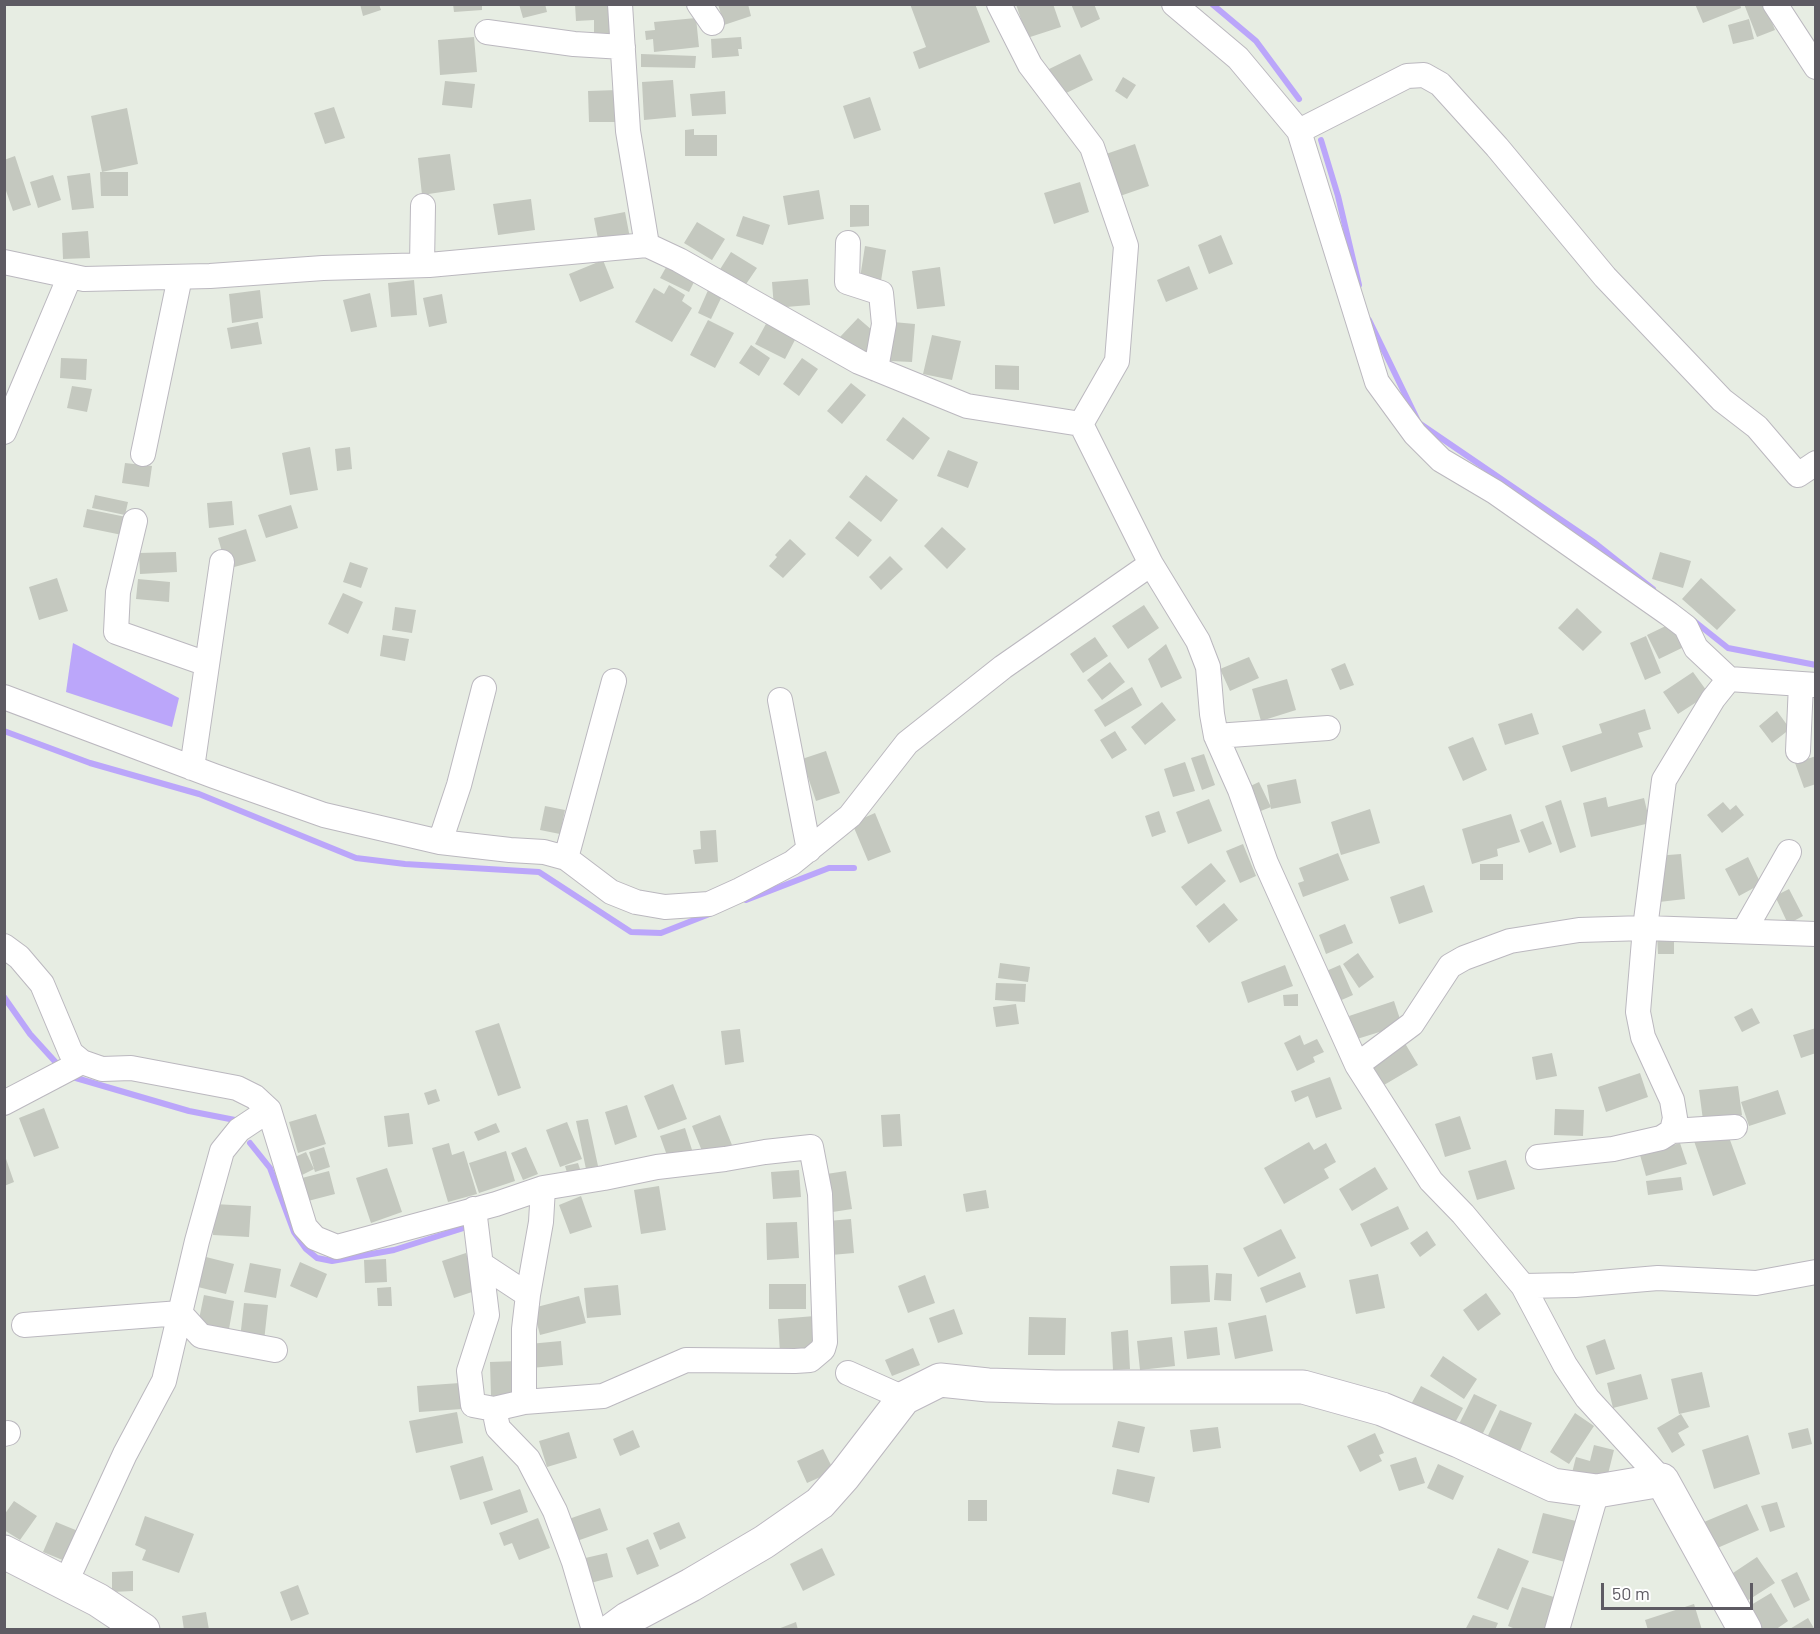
<!DOCTYPE html>
<style>
body{margin:0}
#map{position:relative;width:1820px;height:1634px;overflow:hidden;background:#e7ede3;font-family:Barlow,sans-serif}
canvas{display:block}
.frame{position:absolute;inset:0;border:6px solid #5e5b63;pointer-events:none}
.scale{position:absolute;left:1601px;top:1583px;width:152px;height:27px;box-sizing:border-box;border:3px solid #5e5b63;border-top:0;padding-left:8px;font-size:18px;line-height:21px;white-space:nowrap;color:#5e5b63;-webkit-text-stroke:4px #fff;paint-order:stroke}
</style>
<div id="map">
<canvas width="1820" height="1634"></canvas>
<div class="frame"></div>
<div class="scale">50 m</div>
</div>
<script>
const ctx = document.querySelector('canvas').getContext('2d');
ctx.lineJoin = 'round';
function fillPath(path, color) { ctx.fillStyle = color; ctx.fill(path, 'evenodd'); }
const poly = rows => new Path2D(rows.map(r => 'M' + r).join(''));
function trace(path, color, width, dash) { ctx.strokeStyle = color; ctx.lineWidth = width; ctx.lineCap = dash ? 'butt' : 'round'; ctx.setLineDash(dash || []); ctx.stroke(path); }
fillPath(poly([
 [73,643,179,698,172,727,66,692]
]), '#bba6fa');
trace(poly([
 [1212,4,1256,41,1299,99],
 [1321,140,1338,196,1359,285],
 [1369,320,1419,423,1595,543,1653,589],
 [1694,621,1728,648,1816,665],
 [4,731,90,763,199,794,356,858,405,864,539,872,631,932,661,933,712,913],
 [746,900,829,868,854,868],
 [4,997,30,1034,60,1067],
 [69,1076,189,1111,235,1120],
 [250,1143,270,1168,294,1232,306,1249,317,1258,332,1261,394,1250,470,1226]
]), '#bba6fa', 6);
fillPath(poly([
 [360,4,379,4,381,10,363,16],
 [453,4,482,4,482,10,454,12],
 [519,4,545,4,547,12,523,18],
 [575,4,610,4,611,39,594,39,594,20,576,21],
 [718,4,748,4,751,16,724,25],
 [910,4,975,4,990,42,919,69,913,52,926,47],
 [1016,4,1053,4,1061,27,1027,38],
 [1071,4,1094,4,1100,19,1081,28],
 [1695,4,1740,4,1741,8,1703,23],
 [1744,4,1765,4,1775,30,1757,37],
 [696,18,699,47,654,52,653,39,646,40,645,31,655,30,654,22],
 [1749,19,1754,39,1733,44,1728,25],
 [474,37,477,72,440,75,438,40],
 [741,37,742,49,738,49,739,56,712,58,711,39],
 [641,54,696,56,695,68,641,67],
 [1080,54,1093,80,1058,97,1045,71],
 [1123,77,1136,85,1127,99,1115,91],
 [673,80,676,117,644,120,642,82],
 [445,81,475,84,472,108,442,105],
 [618,90,619,122,589,122,588,91],
 [725,91,726,114,692,116,690,94],
 [870,97,881,130,854,139,843,106],
 [334,107,345,138,325,144,314,113],
 [127,108,138,164,102,172,91,116],
 [694,129,694,135,717,135,717,156,685,156,685,130],
 [1135,144,1149,186,1120,196,1106,154],
 [450,154,455,190,422,195,418,158],
 [15,156,31,205,13,211,4,185,4,160],
 [100,172,128,172,128,196,101,196],
 [90,173,94,208,72,210,67,176],
 [53,175,61,200,38,208,30,182],
 [1080,182,1089,212,1054,224,1044,193],
 [819,190,824,219,788,225,783,196],
 [531,199,535,230,498,235,493,204],
 [850,205,869,205,869,226,850,227],
 [625,212,630,238,599,244,594,218],
 [743,216,770,225,763,245,736,236],
 [697,222,725,239,712,260,684,243],
 [88,231,90,258,63,259,62,233],
 [1221,235,1233,264,1209,274,1198,245],
 [865,246,886,250,881,281,860,278],
 [731,252,757,268,742,290,717,274],
 [603,260,614,288,580,302,569,274],
 [669,262,697,276,689,292,660,278],
 [1189,266,1198,289,1166,302,1157,280],
 [940,267,945,306,917,309,912,271],
 [808,279,810,305,774,308,772,282],
 [414,280,417,315,391,317,388,283],
 [669,285,685,295,682,301,692,308,672,342,635,322,654,288,664,294],
 [709,288,723,294,711,319,698,313],
 [260,290,263,318,232,323,229,294],
 [370,293,377,327,351,332,343,300],
 [442,294,447,323,429,327,423,298],
 [858,318,880,337,862,356,840,337],
 [708,320,734,333,715,368,690,355],
 [258,322,262,344,231,349,227,328],
 [767,322,796,338,785,359,755,344],
 [893,322,915,324,912,362,890,361],
 [932,335,961,341,952,380,923,374],
 [751,345,770,358,759,376,739,363],
 [61,358,87,359,86,380,60,378],
 [802,358,818,369,799,396,783,384],
 [995,365,1019,366,1019,390,995,389],
 [851,383,866,395,842,424,827,411],
 [72,386,92,389,87,412,67,408],
 [903,417,930,438,913,460,886,440],
 [310,447,318,490,290,495,282,453],
 [350,447,352,469,337,471,335,449],
 [948,450,978,462,968,488,937,476],
 [125,463,152,466,149,487,122,483],
 [866,475,898,500,881,522,849,497],
 [95,495,128,502,125,515,92,508],
 [232,501,234,525,209,528,207,503],
 [291,505,298,528,266,538,258,515],
 [87,509,131,518,127,536,83,527],
 [849,521,872,540,858,557,835,538],
 [942,527,966,549,947,569,924,546],
 [246,529,256,561,227,569,218,538],
 [790,539,806,554,783,578,769,566,777,557,775,555],
 [176,552,177,572,140,574,139,553],
 [1660,552,1691,561,1683,588,1652,579],
 [890,556,903,569,881,590,869,577],
 [350,562,368,568,361,588,343,582],
 [57,578,68,611,39,620,29,587],
 [1701,578,1736,610,1717,630,1682,599],
 [138,579,170,582,169,602,136,599],
 [343,593,363,602,348,634,328,624],
 [1144,605,1159,628,1128,649,1112,626],
 [395,607,416,610,412,633,392,630],
 [1577,608,1602,632,1583,651,1558,628],
 [1674,622,1686,646,1659,659,1647,635],
 [383,635,409,639,405,661,380,656],
 [1646,636,1661,673,1645,680,1630,643],
 [1095,637,1108,656,1083,673,1070,654],
 [1166,644,1182,678,1161,688,1148,659],
 [1249,657,1259,678,1230,691,1220,669],
 [1110,662,1125,682,1102,700,1087,680],
 [1345,663,1354,685,1340,690,1331,669],
 [1693,672,1709,694,1678,714,1663,692],
 [1287,679,1296,710,1261,721,1252,689],
 [1132,687,1142,705,1105,727,1094,710],
 [1162,702,1176,720,1145,745,1131,727],
 [1645,709,1651,729,1638,733,1643,747,1571,772,1562,746,1602,733,1599,724],
 [1777,711,1790,729,1772,743,1759,726],
 [1532,713,1539,734,1505,745,1498,724],
 [1115,731,1127,750,1112,759,1100,740],
 [1473,737,1487,770,1463,781,1448,747],
 [826,751,840,793,816,801,802,759],
 [1204,754,1215,785,1202,790,1191,758],
 [1816,756,1816,784,1804,788,1795,763],
 [1185,762,1195,791,1173,797,1164,769],
 [1296,779,1301,803,1271,809,1267,785],
 [1259,782,1271,807,1253,814,1242,790],
 [1606,797,1608,807,1644,798,1650,823,1591,837,1583,803],
 [1209,799,1222,831,1188,844,1176,812],
 [1561,800,1576,847,1560,853,1545,806],
 [1723,802,1730,810,1736,805,1744,815,1722,833,1707,815],
 [545,806,565,810,560,834,540,830],
 [1370,809,1380,843,1341,855,1331,822],
 [1159,811,1166,832,1152,837,1145,816],
 [875,813,891,852,868,861,852,823],
 [1511,814,1520,842,1497,849,1498,856,1472,864,1462,829],
 [1543,821,1552,844,1529,853,1520,830],
 [716,830,718,862,695,864,693,850,701,849,700,831],
 [1243,844,1256,876,1240,883,1226,851],
 [1338,853,1349,880,1303,897,1298,883,1304,881,1299,868],
 [1681,854,1685,899,1659,902,1655,856],
 [1748,857,1761,884,1739,896,1725,869],
 [1211,863,1226,881,1196,906,1181,887],
 [1480,864,1503,864,1503,880,1480,880],
 [1424,885,1433,912,1399,924,1390,897],
 [1789,889,1803,916,1788,924,1775,896],
 [1224,903,1238,920,1209,943,1196,926],
 [1345,924,1353,943,1326,954,1319,935],
 [1657,934,1674,934,1674,954,1658,954],
 [1358,953,1374,977,1359,988,1343,964],
 [1000,963,1030,967,1028,982,998,978],
 [1285,965,1293,986,1248,1003,1241,982],
 [1340,965,1353,995,1337,1002,1324,972],
 [996,983,1026,984,1025,1002,995,1000],
 [1298,994,1298,1006,1284,1006,1283,995],
 [1394,1001,1402,1025,1357,1039,1349,1016],
 [1016,1004,1019,1024,996,1027,993,1007],
 [1752,1008,1760,1023,1742,1032,1734,1017],
 [499,1023,521,1088,498,1096,475,1031],
 [1816,1028,1816,1053,1801,1058,1793,1035],
 [740,1029,744,1062,725,1065,721,1031],
 [1300,1035,1304,1045,1317,1039,1324,1052,1313,1057,1315,1062,1297,1071,1284,1043],
 [1403,1040,1418,1065,1384,1085,1369,1061],
 [1552,1053,1557,1076,1536,1080,1532,1057],
 [1640,1073,1648,1097,1606,1112,1598,1087],
 [1330,1077,1342,1109,1316,1118,1308,1096,1295,1102,1291,1091],
 [673,1084,687,1119,658,1130,644,1096],
 [1738,1086,1742,1115,1703,1120,1699,1090],
 [436,1089,440,1101,428,1105,424,1093],
 [1778,1090,1786,1114,1749,1126,1741,1102],
 [627,1105,637,1137,615,1145,605,1112],
 [44,1108,59,1148,34,1157,19,1118],
 [1555,1109,1584,1110,1583,1136,1554,1135],
 [409,1113,413,1144,388,1147,384,1116],
 [316,1114,326,1144,298,1153,289,1122],
 [900,1114,902,1146,883,1147,881,1115],
 [720,1115,732,1145,704,1156,692,1126],
 [1460,1116,1471,1149,1445,1157,1435,1124],
 [588,1119,598,1166,586,1169,576,1121],
 [567,1122,582,1159,560,1167,546,1130],
 [496,1123,500,1132,478,1141,474,1132],
 [685,1128,693,1153,669,1161,660,1136],
 [1726,1129,1746,1184,1713,1196,1694,1141],
 [1309,1142,1314,1150,1326,1143,1336,1162,1324,1169,1329,1178,1284,1204,1264,1168],
 [449,1143,452,1155,464,1151,477,1194,448,1202,432,1148],
 [1680,1143,1687,1164,1646,1176,1640,1155],
 [324,1147,330,1167,315,1172,309,1152],
 [526,1147,538,1174,523,1180,511,1153],
 [506,1151,515,1181,479,1193,469,1163],
 [306,1152,314,1169,302,1175,293,1158],
 [4,1153,14,1182,4,1186],
 [1506,1160,1515,1189,1477,1200,1468,1171],
 [578,1163,581,1172,568,1176,565,1166],
 [1375,1167,1388,1189,1352,1211,1339,1189],
 [387,1168,402,1212,371,1223,356,1178],
 [799,1170,801,1197,773,1199,771,1172],
 [329,1171,335,1194,308,1201,302,1178],
 [846,1171,852,1209,826,1213,820,1175],
 [1681,1177,1683,1190,1648,1195,1646,1181],
 [659,1186,666,1230,641,1234,634,1190],
 [986,1190,989,1208,966,1212,963,1194],
 [581,1196,592,1227,570,1234,559,1205],
 [214,1204,251,1206,249,1237,213,1235],
 [1398,1206,1409,1229,1371,1247,1360,1224],
 [851,1219,854,1253,831,1255,828,1221],
 [797,1222,799,1258,767,1260,766,1223],
 [1281,1229,1296,1258,1258,1277,1243,1248],
 [1427,1231,1436,1245,1420,1257,1410,1243],
 [466,1253,478,1290,454,1298,442,1261],
 [206,1257,234,1264,226,1294,198,1287],
 [386,1259,387,1282,365,1283,364,1260],
 [300,1262,327,1274,317,1298,290,1286],
 [250,1263,281,1269,276,1298,244,1292],
 [1208,1265,1210,1302,1171,1304,1170,1266],
 [1300,1272,1306,1287,1266,1303,1260,1288],
 [1216,1273,1232,1274,1231,1301,1214,1300],
 [1378,1274,1385,1308,1356,1314,1349,1280],
 [925,1275,935,1303,908,1313,898,1286],
 [769,1284,806,1284,806,1309,769,1309],
 [618,1285,621,1315,587,1318,584,1288],
 [391,1287,392,1306,378,1306,377,1288],
 [1486,1293,1501,1314,1478,1331,1463,1310],
 [204,1295,234,1301,229,1329,198,1324],
 [579,1296,586,1323,540,1335,533,1308],
 [244,1303,268,1305,264,1341,240,1339],
 [954,1309,963,1334,938,1343,929,1318],
 [1266,1315,1273,1351,1235,1359,1228,1323],
 [815,1316,817,1352,780,1354,778,1319],
 [1029,1317,1066,1318,1065,1355,1028,1355],
 [1217,1327,1220,1355,1187,1359,1184,1331],
 [1128,1330,1130,1369,1113,1370,1111,1332],
 [1172,1337,1175,1366,1140,1370,1137,1341],
 [1605,1339,1615,1369,1596,1375,1586,1346],
 [561,1341,563,1365,531,1368,529,1344],
 [913,1348,920,1365,892,1376,885,1360],
 [1443,1356,1477,1379,1464,1399,1430,1376],
 [518,1361,520,1395,491,1396,490,1362],
 [1702,1372,1710,1407,1679,1414,1671,1379],
 [1641,1374,1648,1399,1613,1408,1607,1383],
 [460,1383,462,1409,419,1412,417,1386],
 [1421,1386,1463,1408,1451,1430,1409,1408],
 [1474,1394,1497,1405,1481,1437,1458,1426],
 [1500,1410,1532,1423,1518,1456,1485,1442],
 [457,1412,463,1443,416,1453,409,1421],
 [1575,1413,1594,1426,1569,1464,1550,1452],
 [1681,1414,1689,1427,1678,1433,1685,1445,1672,1453,1657,1428],
 [1118,1421,1145,1427,1139,1453,1112,1447],
 [1218,1427,1221,1448,1193,1452,1190,1430],
 [1808,1428,1812,1444,1792,1449,1788,1433],
 [633,1430,640,1447,620,1456,613,1439],
 [569,1432,577,1458,547,1467,539,1441],
 [1375,1433,1384,1453,1379,1455,1382,1461,1360,1472,1347,1446],
 [1748,1435,1760,1474,1714,1489,1702,1450],
 [1594,1445,1614,1450,1606,1482,1572,1473,1576,1457,1590,1461],
 [823,1449,834,1471,807,1483,797,1461],
 [483,1456,493,1490,460,1500,450,1466],
 [1416,1457,1425,1483,1399,1491,1390,1465],
 [1438,1464,1464,1476,1453,1500,1427,1488],
 [1117,1469,1155,1477,1149,1503,1112,1494],
 [520,1489,528,1512,491,1525,483,1502],
 [968,1500,987,1500,987,1521,968,1521],
 [14,1501,37,1516,20,1540,4,1530,4,1515],
 [1777,1502,1785,1527,1770,1532,1761,1506],
 [1747,1504,1759,1530,1715,1549,1704,1522],
 [600,1508,608,1530,574,1542,566,1520],
 [1543,1513,1576,1521,1565,1562,1532,1553],
 [145,1516,194,1534,179,1573,142,1560,146,1550,135,1545],
 [538,1518,550,1548,519,1560,512,1543,504,1546,499,1533],
 [56,1522,78,1531,65,1561,43,1552],
 [679,1522,686,1538,660,1550,653,1533],
 [648,1539,659,1566,637,1575,626,1548],
 [822,1548,835,1575,803,1591,790,1564],
 [1498,1548,1529,1561,1508,1610,1477,1598],
 [607,1553,613,1577,587,1584,581,1559],
 [1757,1557,1775,1583,1747,1601,1730,1575],
 [133,1571,133,1591,112,1592,112,1572],
 [1797,1572,1810,1600,1794,1608,1781,1580],
 [298,1585,309,1614,291,1621,280,1592],
 [1522,1587,1560,1599,1549,1630,1518,1630,1508,1626],
 [1771,1593,1788,1621,1775,1630,1759,1630,1746,1608],
 [1694,1604,1702,1630,1648,1630,1645,1620],
 [206,1612,209,1630,184,1630,182,1616],
 [1473,1615,1498,1623,1495,1630,1465,1630],
 [1808,1618,1815,1630,1788,1630],
 [796,1622,798,1630,778,1630,778,1629]
]), '#c4c8bf');
const minor = poly([
 [620,4,628,131,647,245],
 [699,4,712,23],
 [999,4,1030,65,1092,147,1126,246,1117,361,1081,424],
 [1174,4,1238,58,1299,131,1377,382,1415,434,1441,460,1495,492,1669,614,1686,627,1696,648,1729,679,1816,685],
 [1775,4,1816,67],
 [487,32,574,44,623,47],
 [1299,131,1407,76,1424,75,1440,84,1497,147,1605,277,1722,400,1757,427,1798,475,1816,463],
 [848,243,847,282,881,293,884,324,876,369],
 [4,262,84,279,210,276,323,268,429,265,647,245,679,260,859,362,967,406,1081,424,1151,564,1198,641,1208,667,1212,714,1216,736,1240,790,1266,863,1357,1065,1431,1181,1463,1214,1523,1286,1565,1365,1587,1398,1662,1480],
 [422,265,423,206],
 [4,432,70,276],
 [143,454,180,277],
 [135,521,118,592,116,632,207,664],
 [4,697,214,776,324,815,440,842,510,850,544,852,566,858,611,892,636,902,665,907,709,904,740,890,792,863,850,816,907,743,1003,667,1151,564],
 [780,700,809,850],
 [1216,736,1328,728],
 [1798,751,1801,684],
 [192,768,222,562],
 [440,842,459,785,484,688],
 [566,858,614,681],
 [1744,931,1789,852],
 [4,946,19,957,42,984,71,1053,82,1062,102,1069,131,1068,237,1088,255,1097,269,1110,305,1227,315,1238,337,1247,496,1204,543,1188,541,1222,528,1295,524,1329,524,1402,494,1409,498,1428,528,1459,555,1511,574,1562,594,1630],
 [1357,1065,1412,1024,1450,966,1464,958,1510,941,1579,930,1645,928,1816,934],
 [4,1103,82,1062],
 [1672,1131,1735,1127],
 [1538,1157,1613,1149,1661,1138,1672,1131,1675,1118,1672,1100,1643,1037,1638,1012,1645,928,1664,780,1713,699,1729,679],
 [474,1209,487,1315,469,1371,473,1405,494,1409],
 [481,1264,528,1295],
 [1523,1286,1575,1285,1658,1278,1756,1283,1816,1272],
 [24,1325,180,1313,201,1336,275,1350],
 [848,1373,904,1398],
 [524,1402,603,1396,686,1360,795,1361,810,1360,823,1349,825,1342,820,1194,811,1147,765,1152,725,1159,657,1167,604,1178,543,1188],
 [4,1434,8,1433],
 [65,1584,125,1454,164,1381,197,1241,222,1151,239,1130,269,1110],
 [1557,1630,1597,1491]
]);
const secondary = poly([
 [4,1552,98,1600,143,1630],
 [612,1630,627,1619,691,1585,764,1542,820,1503,844,1476,904,1398,940,1380,988,1385,1055,1387,1303,1387,1382,1409,1459,1441,1553,1485,1597,1491,1662,1480,1745,1630]
]);
trace(minor, '#bbb8bf', 26);
trace(secondary, '#bcb8c0', 35);
trace(minor, '#fff', 24);
trace(secondary, '#fff', 33);
</script>
